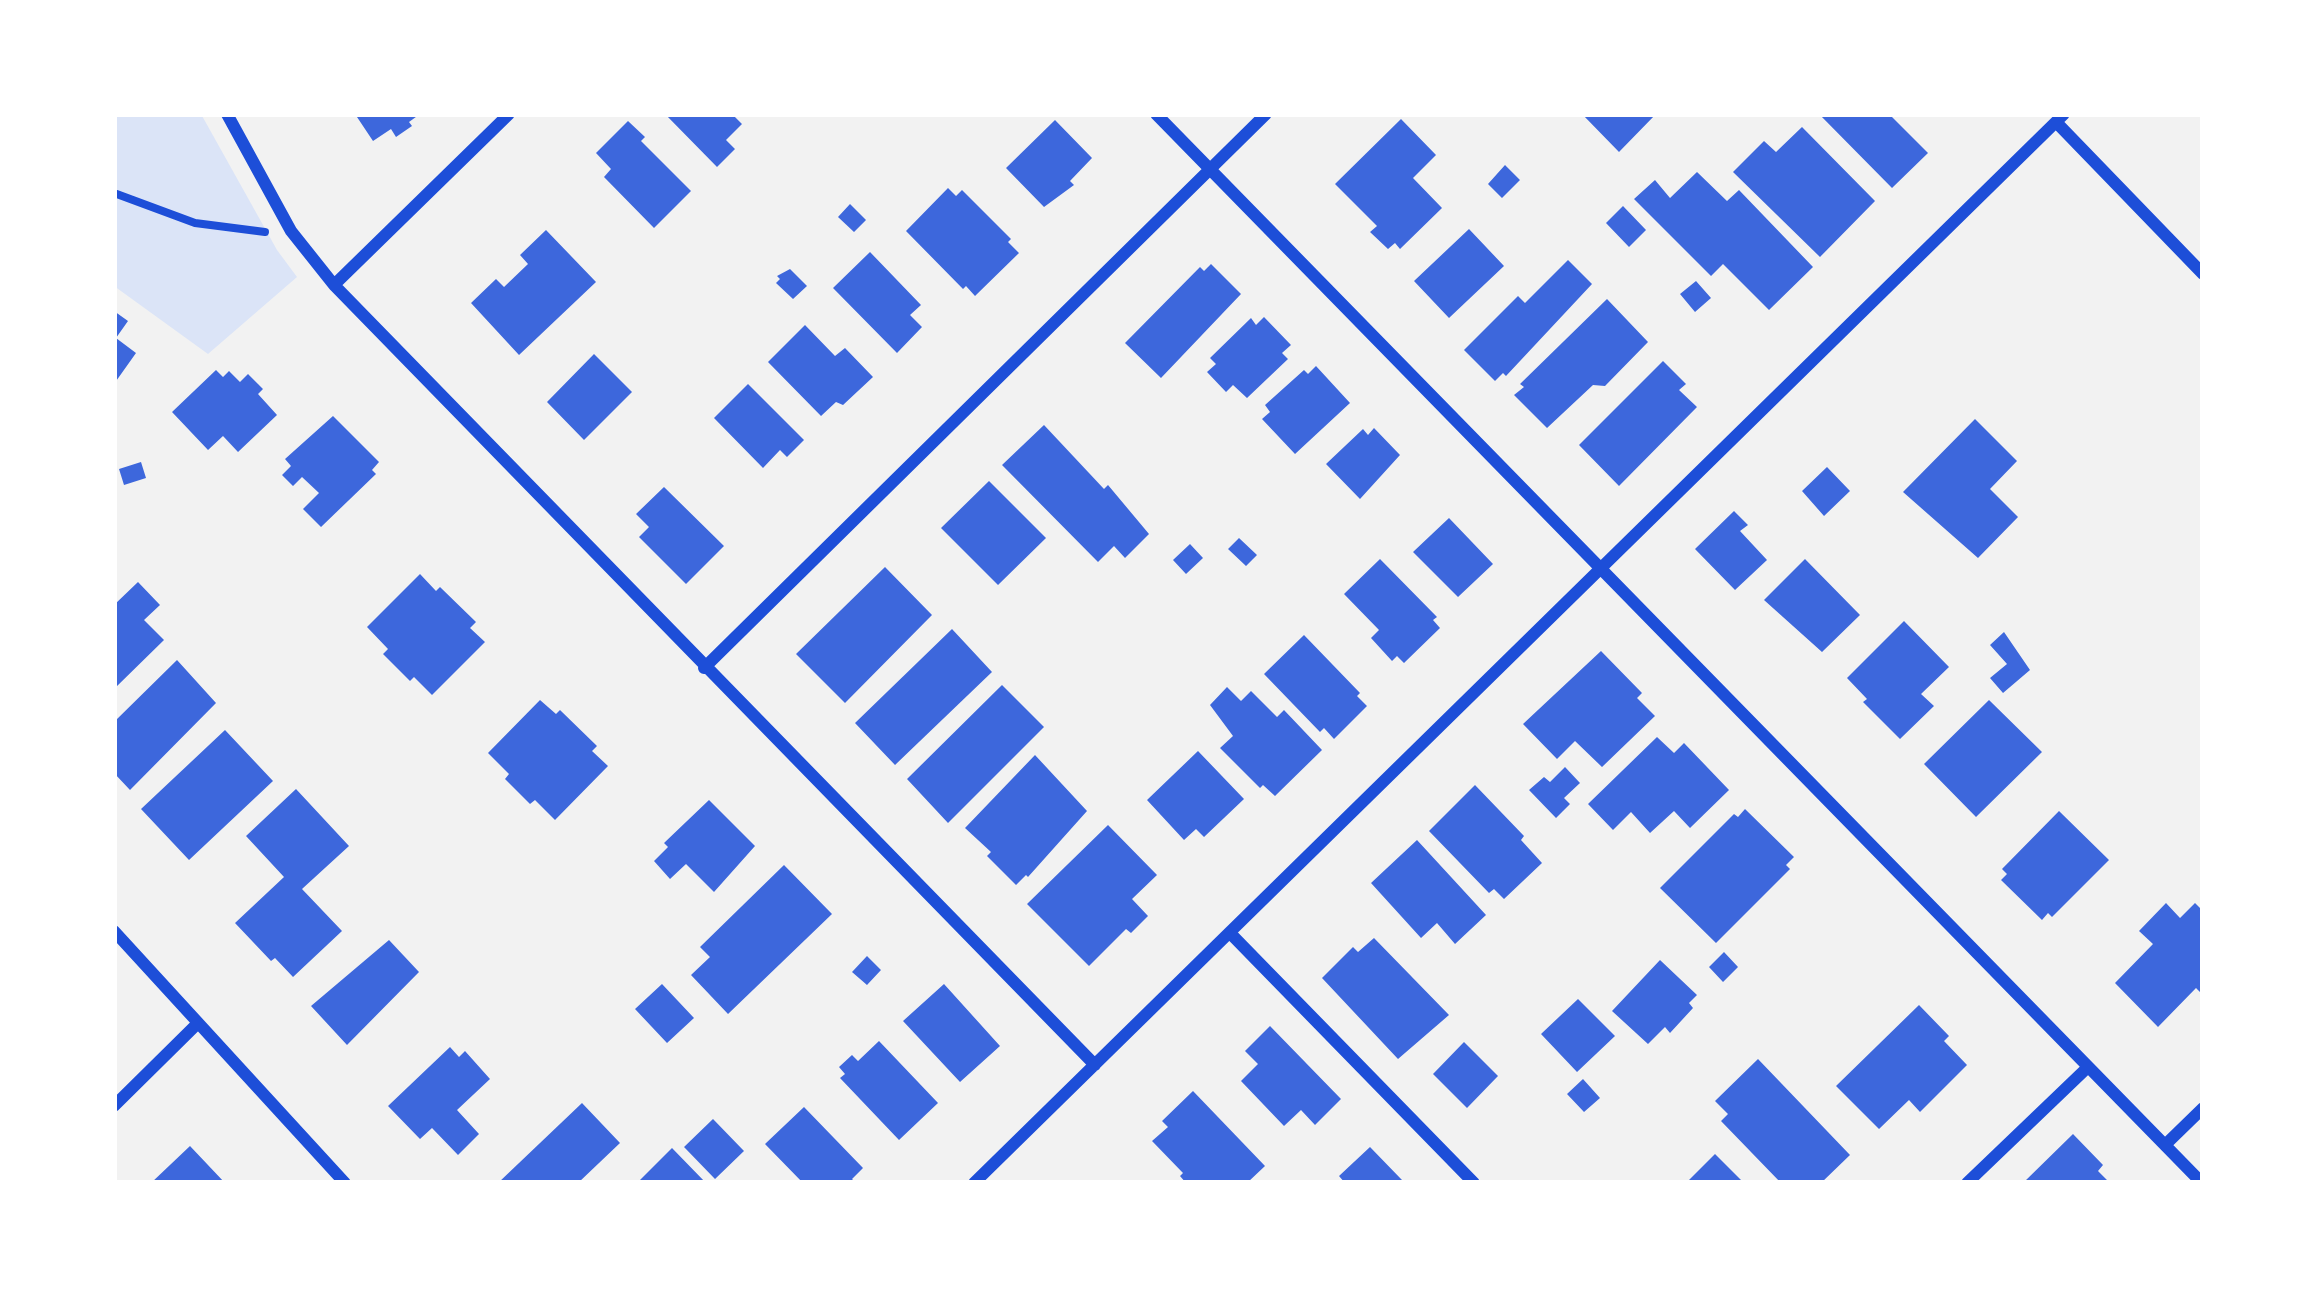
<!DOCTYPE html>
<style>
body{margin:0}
#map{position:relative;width:2317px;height:1297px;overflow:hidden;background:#f2f2f2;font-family:"Nunito Sans",sans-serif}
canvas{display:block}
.frame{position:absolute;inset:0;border:117px solid #fff;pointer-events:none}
</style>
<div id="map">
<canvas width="2317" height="1297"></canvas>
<div class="frame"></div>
</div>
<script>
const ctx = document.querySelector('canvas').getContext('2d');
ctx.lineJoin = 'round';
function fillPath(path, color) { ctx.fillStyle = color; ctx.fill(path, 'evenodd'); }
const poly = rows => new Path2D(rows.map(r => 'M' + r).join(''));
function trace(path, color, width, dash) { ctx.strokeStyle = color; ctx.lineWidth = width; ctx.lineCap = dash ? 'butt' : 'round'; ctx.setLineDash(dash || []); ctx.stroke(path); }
fillPath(poly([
 [114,114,201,114,277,250,297,277,208,354,114,286]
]), '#dbe4f7');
fillPath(poly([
 [355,114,420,114,409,122,412,126,396,137,391,129,373,141],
 [665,114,732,114,742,124,726,140,735,149,717,167],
 [1582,114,1656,114,1619,152],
 [1819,114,1889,114,1928,153,1892,188],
 [1401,119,1436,155,1413,178,1442,208,1400,249,1395,243,1388,249,1370,232,1377,226,1335,184],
 [1055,120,1092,158,1070,181,1074,185,1044,207,1006,168],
 [628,121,645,137,641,141,691,191,654,228,604,177,611,169,596,153],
 [1802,127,1875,201,1820,257,1733,172,1764,141,1776,152],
 [1505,165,1520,180,1502,198,1488,184],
 [1697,172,1727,201,1739,190,1813,267,1769,310,1723,264,1711,276,1634,199,1655,180,1670,198],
 [948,188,956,196,962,190,1011,239,1008,242,1019,253,975,296,966,286,963,289,906,231],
 [850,204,866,220,854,232,838,217],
 [1623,206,1646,230,1629,247,1606,223],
 [1469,229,1504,266,1449,318,1414,281],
 [546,230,596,282,519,355,471,303,496,279,504,287,528,264,520,255],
 [870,252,921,305,910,315,922,327,897,353,833,288],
 [1568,260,1592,284,1506,376,1503,373,1495,381,1464,350,1518,296,1525,303],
 [1211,264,1241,294,1161,378,1125,343,1200,267,1204,271],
 [790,269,807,286,793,299,776,283,780,279,777,276],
 [1696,281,1711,298,1695,312,1680,294],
 [1607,299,1648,342,1605,386,1593,385,1547,428,1514,395,1524,387,1520,384],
 [114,311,128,321,116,338,136,353,114,384],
 [1264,317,1291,345,1282,353,1288,359,1247,398,1233,385,1226,392,1207,372,1216,364,1210,358,1251,318,1256,325],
 [805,325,835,356,845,348,873,377,843,405,836,402,821,416,768,362],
 [594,354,632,392,584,440,547,402],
 [1663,361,1686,384,1679,390,1697,407,1619,486,1579,445],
 [1316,366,1350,403,1295,454,1262,419,1270,412,1265,405,1304,370,1308,374],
 [216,370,223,377,229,371,240,382,248,374,263,389,258,394,277,415,238,452,223,436,208,450,172,412],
 [748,384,804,440,787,457,780,450,763,468,714,418],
 [333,416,379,462,372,470,376,474,321,527,303,509,319,493,302,477,293,486,282,475,291,466,285,459],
 [1975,419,2017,461,1990,489,2018,517,1978,558,1903,492],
 [1044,425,1104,489,1108,485,1149,534,1125,558,1114,546,1098,562,1002,465],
 [1374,428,1400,455,1360,499,1326,464,1363,429,1368,435],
 [141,462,146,478,124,485,119,469],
 [1827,467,1850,491,1824,516,1802,491],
 [989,481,1046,538,998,585,941,528],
 [664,487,724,546,686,584,639,537,649,527,636,514],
 [1734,511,1748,525,1740,531,1767,560,1735,590,1695,549],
 [1449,518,1493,564,1458,597,1413,552],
 [1239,538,1257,555,1246,566,1228,549],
 [1190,544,1203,558,1186,574,1173,560],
 [1380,559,1437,617,1433,620,1440,628,1404,663,1397,656,1392,661,1371,638,1379,630,1344,594],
 [1805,559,1860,615,1822,652,1764,600],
 [885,567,932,615,845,703,796,654],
 [420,574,436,591,440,587,476,622,470,628,485,642,432,695,414,677,410,681,383,654,388,649,367,627],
 [138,582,160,605,144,620,164,640,114,689,114,605],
 [1904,621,1949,667,1921,694,1934,706,1900,739,1863,702,1867,699,1847,678],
 [952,629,992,672,895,765,855,723],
 [2004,632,2030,670,2003,693,1990,678,2007,664,1990,645],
 [1304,635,1360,693,1357,696,1367,706,1334,739,1324,728,1320,732,1264,674],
 [1601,651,1642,693,1637,698,1655,716,1602,767,1575,741,1557,759,1523,724],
 [177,660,216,703,130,790,114,773,114,722],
 [1002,685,1044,727,948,823,907,779],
 [1227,687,1241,701,1251,691,1277,717,1284,710,1322,750,1275,796,1263,785,1260,788,1220,748,1233,736,1210,705],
 [540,700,556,714,560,710,597,746,592,751,608,766,555,820,535,800,530,804,505,779,509,774,488,753],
 [1989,700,2042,752,1976,817,1924,764],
 [225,730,273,781,189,860,141,809],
 [1657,737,1674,753,1684,743,1729,790,1690,828,1674,811,1650,833,1631,812,1613,830,1588,804],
 [1198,751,1244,799,1204,837,1196,829,1184,840,1147,800],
 [1035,755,1087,811,1028,877,1026,875,1016,885,987,856,991,852,965,828],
 [1565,767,1580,783,1564,798,1570,804,1556,818,1529,790,1544,777,1550,782],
 [1475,785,1524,836,1521,840,1542,863,1504,899,1494,889,1489,893,1429,831],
 [296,789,349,846,302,889,342,931,293,977,275,958,271,961,235,923,284,877,246,836],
 [709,800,755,846,714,892,686,864,670,879,654,861,668,847,664,843],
 [1745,809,1794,857,1786,865,1790,869,1716,943,1660,888,1734,814,1738,817],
 [2059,811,2109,860,2052,917,2048,913,2042,920,2001,880,2007,874,2002,869],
 [1108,825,1157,875,1132,899,1148,916,1131,933,1126,929,1089,966,1027,904],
 [1417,840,1486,915,1455,944,1437,923,1421,938,1371,883],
 [784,865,832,914,728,1014,691,975,710,957,700,947],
 [2166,903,2180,918,2195,903,2203,911,2203,995,2196,988,2158,1027,2115,983,2153,944,2139,931],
 [1374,938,1449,1015,1398,1059,1322,978,1353,947,1358,952],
 [389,940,419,972,347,1045,311,1006],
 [1724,952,1738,967,1723,982,1709,967],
 [867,956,881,970,867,985,852,972],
 [1660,960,1697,995,1689,1003,1693,1008,1670,1033,1665,1027,1648,1044,1612,1011],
 [662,984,694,1018,667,1043,635,1009],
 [944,984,1000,1046,960,1082,903,1021],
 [1578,999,1615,1036,1577,1072,1541,1034],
 [1919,1005,1949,1036,1944,1041,1967,1065,1920,1112,1909,1100,1879,1129,1836,1086],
 [1270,1026,1341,1099,1315,1125,1301,1110,1284,1126,1241,1081,1258,1064,1245,1051],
 [879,1041,938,1103,899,1140,840,1078,845,1074,839,1067,852,1055,858,1061],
 [1464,1042,1498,1076,1467,1108,1433,1074],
 [450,1047,459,1057,465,1051,490,1079,457,1110,479,1134,458,1155,432,1128,420,1139,388,1106],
 [1758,1059,1850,1155,1821,1183,1781,1183,1721,1121,1728,1114,1715,1101],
 [1583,1079,1600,1098,1584,1112,1567,1094],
 [1193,1091,1265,1166,1247,1183,1186,1183,1180,1176,1183,1173,1152,1141,1168,1127,1162,1121],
 [582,1103,620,1143,578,1183,498,1183],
 [804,1107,863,1168,852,1179,856,1183,803,1183,765,1144],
 [713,1119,744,1151,715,1179,684,1147],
 [2073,1134,2103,1165,2098,1171,2110,1183,2023,1183],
 [190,1146,225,1183,151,1183],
 [1370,1147,1402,1180,1399,1183,1345,1183,1339,1176],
 [672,1148,706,1183,637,1183],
 [1715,1154,1744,1183,1686,1183]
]), '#3d67dc');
trace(poly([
 [114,193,195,223,265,232]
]), '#1d4ed8', 8);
trace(poly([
 [227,114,291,231,334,285,1095,1065],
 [1156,114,2202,1183],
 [2056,122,2203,274],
 [334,285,509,114],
 [704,668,1266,114],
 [114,931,345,1183],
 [1230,933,1474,1183],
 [114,1106,198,1023],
 [2165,1145,2203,1108],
 [974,1183,2064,114],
 [1967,1183,2088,1067]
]), '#1d4ed8', 12);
</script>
